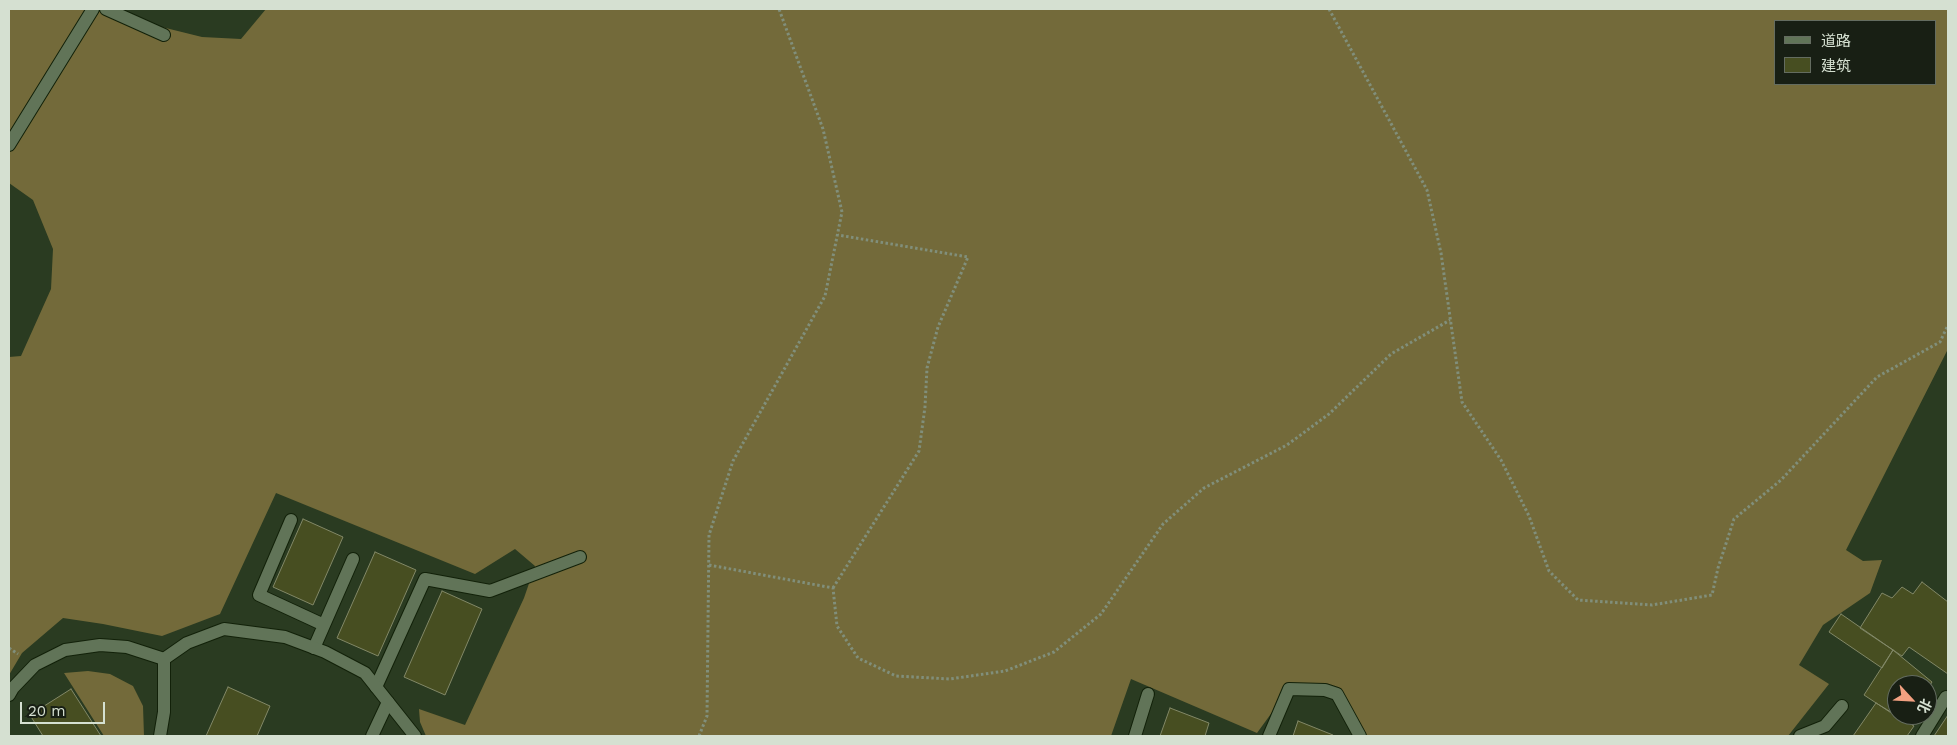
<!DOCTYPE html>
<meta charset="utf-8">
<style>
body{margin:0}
#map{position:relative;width:1957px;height:745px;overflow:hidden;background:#2a3b21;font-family:"Work Sans","Noto Sans SC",sans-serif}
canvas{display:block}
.frame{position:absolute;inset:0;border:10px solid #d5e0d1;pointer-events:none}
.legend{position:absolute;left:1774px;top:20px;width:162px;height:65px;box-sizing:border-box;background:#181f14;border:1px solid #646c60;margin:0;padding:6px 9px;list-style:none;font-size:15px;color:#d5e0d1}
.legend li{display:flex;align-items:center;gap:10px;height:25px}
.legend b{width:25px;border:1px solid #646c60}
.north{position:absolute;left:1887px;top:675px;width:50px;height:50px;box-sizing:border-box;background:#181f14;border:1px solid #646c60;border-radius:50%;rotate:115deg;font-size:14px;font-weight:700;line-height:20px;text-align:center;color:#d5e0d1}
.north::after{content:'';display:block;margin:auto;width:18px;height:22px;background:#f2a081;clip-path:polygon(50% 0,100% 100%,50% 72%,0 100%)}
.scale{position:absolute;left:20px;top:702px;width:85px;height:22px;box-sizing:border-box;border:2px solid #d5e0d1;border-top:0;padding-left:6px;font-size:15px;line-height:18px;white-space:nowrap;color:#d5e0d1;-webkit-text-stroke:4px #181f14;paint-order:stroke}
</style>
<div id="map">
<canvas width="1957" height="745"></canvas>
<div class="frame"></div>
<ul class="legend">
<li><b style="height:6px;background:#617458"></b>道路</li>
<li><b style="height:14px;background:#474e21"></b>建筑</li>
</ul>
<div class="north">北</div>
<div class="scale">20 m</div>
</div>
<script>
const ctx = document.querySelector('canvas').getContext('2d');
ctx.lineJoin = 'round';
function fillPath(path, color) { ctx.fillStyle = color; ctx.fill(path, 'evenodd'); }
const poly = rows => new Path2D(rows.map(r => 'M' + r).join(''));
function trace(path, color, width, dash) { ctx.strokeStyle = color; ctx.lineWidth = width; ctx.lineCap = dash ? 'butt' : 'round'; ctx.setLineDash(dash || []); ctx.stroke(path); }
fillPath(poly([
 [9,9,89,9,202,37,241,39,266,9,1948,9,1948,349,1846,550,1863,561,1882,560,1870,593,1823,625,1799,665,1829,684,1788,736,1360,736,1352,719,1325,690,1289,689,1257,733,1131,679,1111,736,426,736,420,722,419,709,465,725,524,598,535,566,515,549,475,574,276,493,220,614,162,636,103,624,63,618,22,653,9,675,9,357,21,356,51,289,53,249,33,200,9,183],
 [1776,21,1936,21,1936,84,1776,84],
 [88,671,110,674,133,686,143,706,144,736,104,736,64,673]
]), '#736a3a');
const building = poly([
 [303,519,343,537,313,605,273,587,303,519],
 [375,552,416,570,378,656,337,638,375,552],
 [1922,582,1948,602,1948,674,1909,647,1902,656,1860,628,1882,593,1892,598,1902,587,1913,594,1922,582],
 [442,591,482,609,445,695,404,677,442,591],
 [1841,614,1893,650,1882,668,1829,632,1841,614],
 [1893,650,1932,682,1927,690,1927,685,1897,685,1897,715,1910,715,1905,722,1864,695,1893,650],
 [228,687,270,706,257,736,206,736,228,687],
 [71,689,101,736,43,736,30,715,71,689],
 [1876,703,1914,726,1907,736,1853,736,1876,703],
 [1170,708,1209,723,1205,736,1160,736,1170,708],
 [1948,715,1948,736,1934,736,1948,715],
 [1298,721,1333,735,1332,736,1293,736,1298,721]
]);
fillPath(building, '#474e21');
trace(building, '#828867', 1);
const service = poly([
 [9,145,93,9],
 [291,520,259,595,324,625],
 [314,648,353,559],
 [376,687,425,579,490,591,580,557],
 [9,695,13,688,35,665,65,650,100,645,127,647,164,659],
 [372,736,388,702],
 [1135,736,1148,694],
 [1269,736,1289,689,1325,690,1337,694,1360,736],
 [1800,736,1825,726,1842,706],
 [1922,736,1946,697]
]);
const minor = poly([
 [106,9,164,35],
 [160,736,164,712,164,659,187,643,224,629,285,637,325,652,365,673,415,736]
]);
trace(service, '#122109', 14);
trace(minor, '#122109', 14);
trace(poly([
 [1329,9,1427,190,1441,253,1462,402,1501,460,1529,516,1549,571,1578,600,1652,605,1712,595,1718,568,1734,519,1781,480,1877,377,1940,342,1948,325],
 [709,565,833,588,837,626,858,658,896,676,950,679,1005,671,1054,652,1101,614,1163,524,1204,488,1287,445,1329,414,1391,354,1450,320],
 [833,588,919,451,925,407,927,368,938,327,968,257,838,235],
 [9,648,18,654],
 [699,736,707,716,709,535,733,461,825,296,842,212,823,129,779,9]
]), '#818f7b', 3, [2.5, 2.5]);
trace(service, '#617458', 12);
trace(minor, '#617458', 12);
</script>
